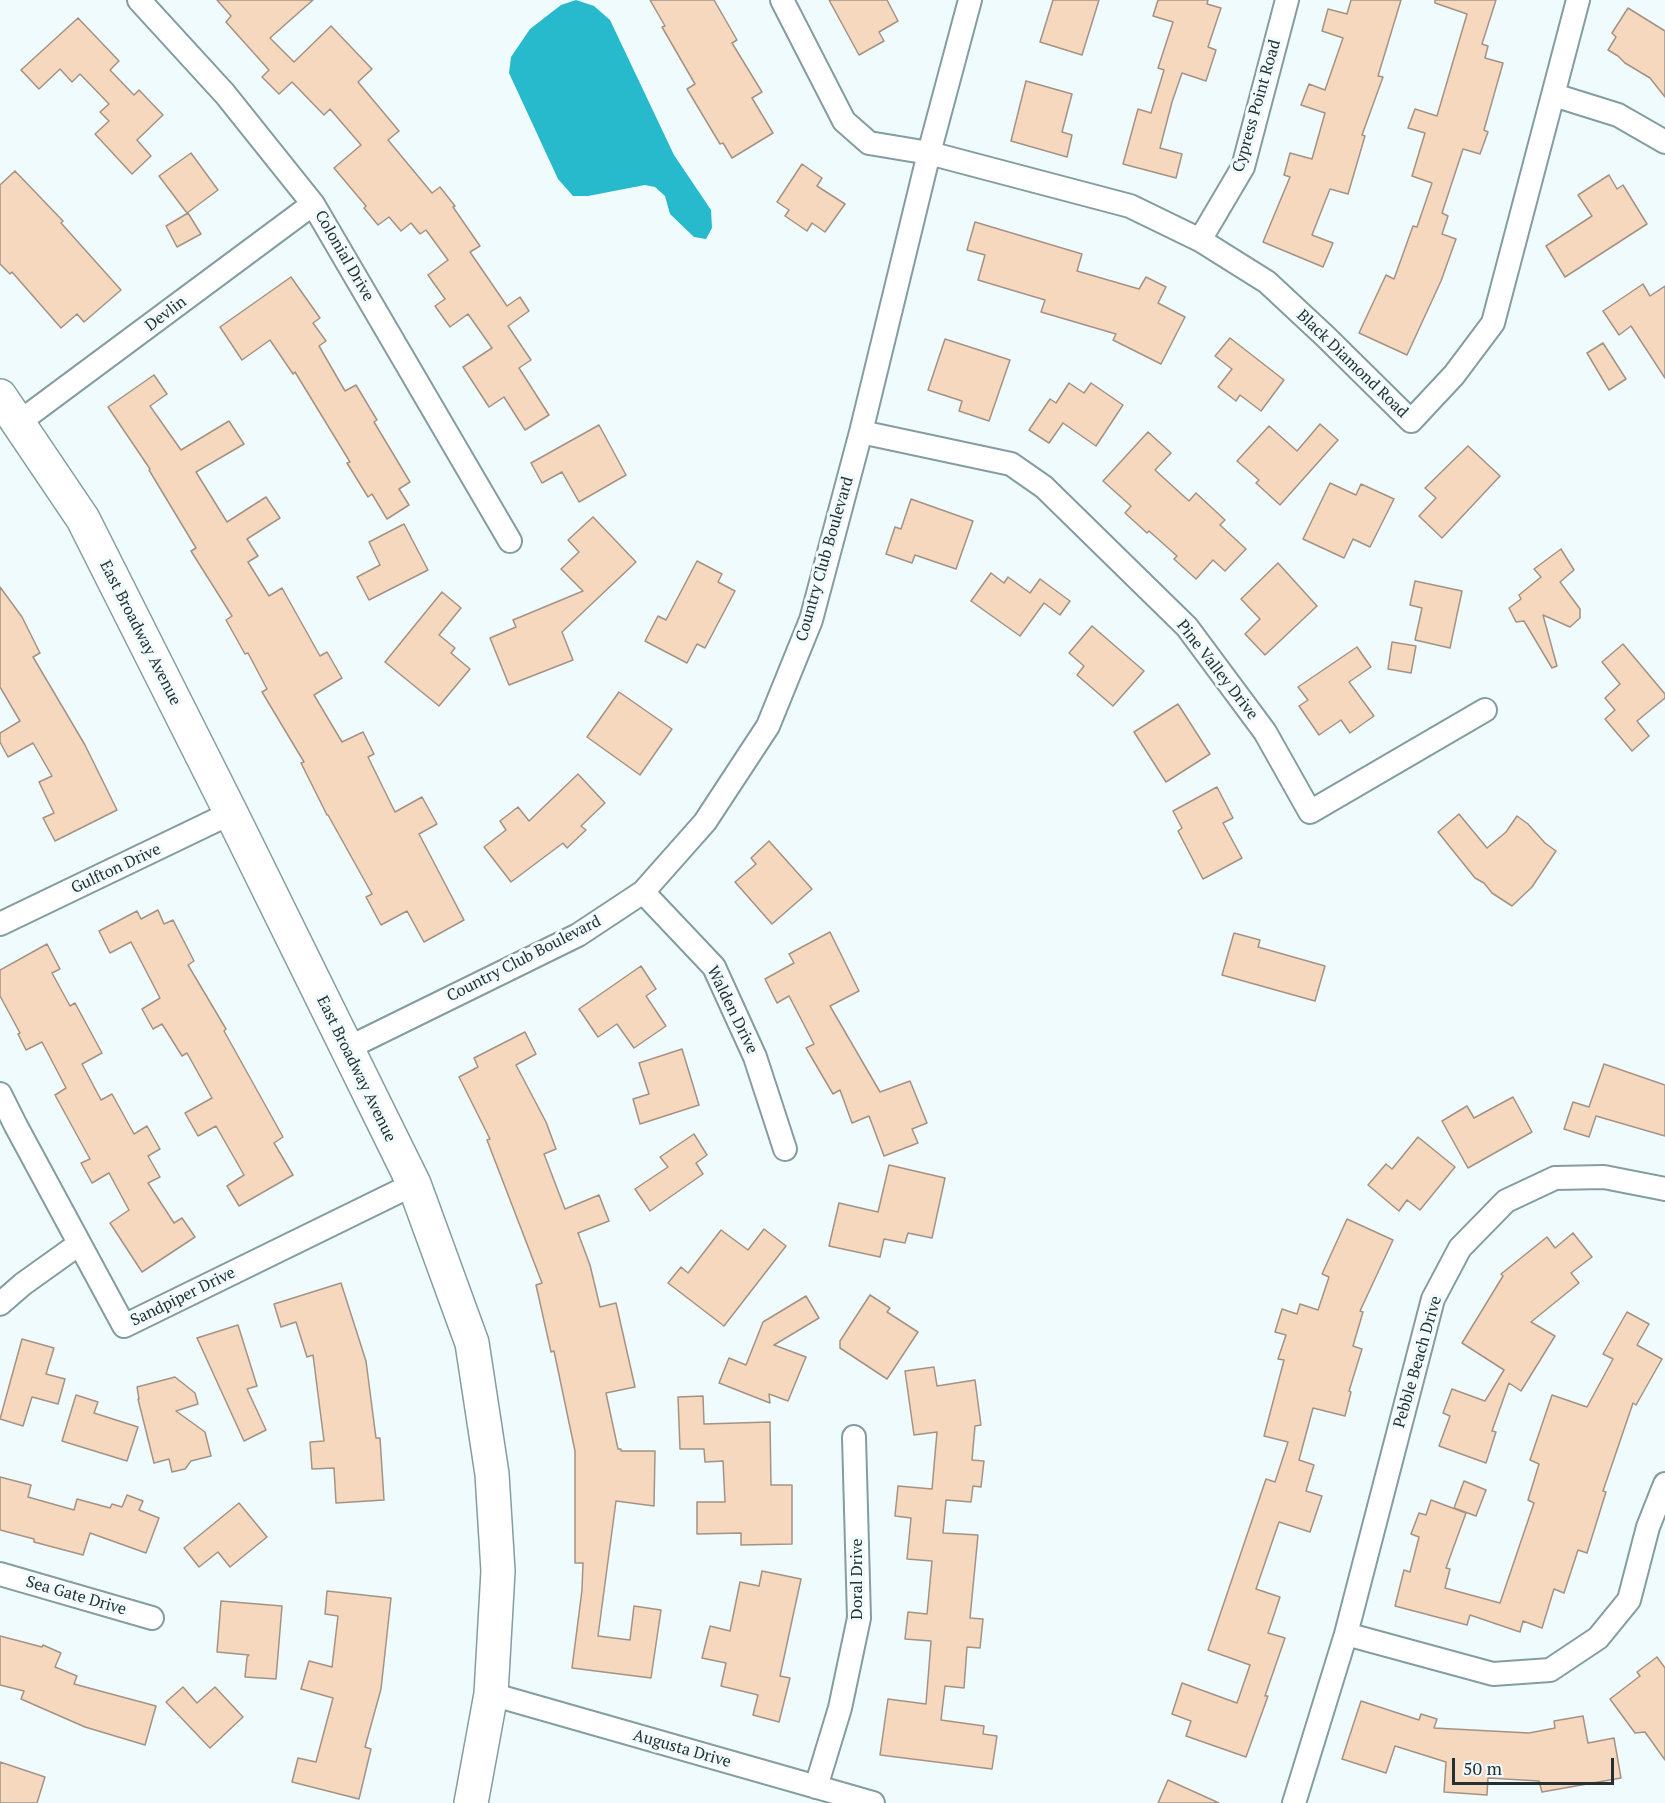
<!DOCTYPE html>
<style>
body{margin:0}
#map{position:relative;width:1665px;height:1803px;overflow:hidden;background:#f0fbfd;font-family:"PT Serif",serif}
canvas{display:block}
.scale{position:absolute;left:1452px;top:1758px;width:162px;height:27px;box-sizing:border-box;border:3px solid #253032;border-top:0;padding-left:8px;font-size:18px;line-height:21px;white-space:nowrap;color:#253032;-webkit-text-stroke:4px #f0fbfd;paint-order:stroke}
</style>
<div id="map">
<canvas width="1665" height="1803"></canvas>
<div class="scale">50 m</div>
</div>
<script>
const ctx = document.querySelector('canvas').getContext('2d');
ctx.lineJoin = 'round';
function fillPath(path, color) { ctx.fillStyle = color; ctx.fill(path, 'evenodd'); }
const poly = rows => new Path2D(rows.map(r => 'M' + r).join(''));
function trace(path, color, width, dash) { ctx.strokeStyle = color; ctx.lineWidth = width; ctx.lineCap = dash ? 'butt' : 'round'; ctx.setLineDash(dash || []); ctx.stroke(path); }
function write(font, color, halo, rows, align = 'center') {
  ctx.font = font + ' "PT Serif",serif'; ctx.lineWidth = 6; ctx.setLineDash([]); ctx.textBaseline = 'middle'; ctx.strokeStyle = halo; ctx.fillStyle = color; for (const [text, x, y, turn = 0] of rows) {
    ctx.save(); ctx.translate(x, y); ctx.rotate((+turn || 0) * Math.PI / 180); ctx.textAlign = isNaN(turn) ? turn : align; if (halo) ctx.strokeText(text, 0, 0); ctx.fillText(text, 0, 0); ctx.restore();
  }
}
fillPath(poly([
 [576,0,594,6,610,20,674,155,711,210,712,228,706,239,694,237,670,214,665,196,655,187,645,185,588,196,573,196,558,179,509,73,511,57,530,29,561,5]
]), '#27b9cc');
const building = poly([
 [217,0,313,0,270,38,294,62,331,26,372,69,358,82,399,131,388,140,432,193,440,187,455,206,453,207,480,246,470,252,507,306,520,297,529,311,508,326,531,360,519,368,549,415,525,430,504,397,489,407,463,367,492,348,468,314,450,327,435,306,445,299,428,275,448,260,426,230,420,234,411,223,401,231,389,217,378,225,364,208,366,206,334,168,361,145,330,109,324,115,292,82,279,94,262,77,269,70,226,22,231,16,217,0],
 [650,0,714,0,737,40,732,43,762,92,752,98,773,133,732,158,723,143,720,144,687,89,695,84,662,27,665,26,650,0],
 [829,0,887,0,898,21,879,32,884,41,859,55,829,0],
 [1053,0,1099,0,1082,55,1040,42,1053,0],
 [1158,0,1208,0,1207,4,1221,8,1208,47,1216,50,1206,81,1182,73,1172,102,1160,148,1182,154,1176,178,1123,164,1138,109,1151,113,1164,70,1158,68,1173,22,1153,16,1158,0],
 [1351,0,1401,0,1378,76,1383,77,1362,135,1365,136,1348,194,1330,189,1312,235,1333,243,1323,267,1263,242,1290,177,1284,175,1290,153,1312,159,1325,113,1301,105,1309,84,1325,90,1343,38,1322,31,1328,9,1347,14,1351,0],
 [1435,0,1496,0,1482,44,1488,46,1485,58,1503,63,1484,130,1488,132,1480,154,1463,149,1442,213,1448,216,1442,234,1456,239,1441,281,1407,355,1359,333,1386,275,1394,279,1413,226,1417,227,1432,183,1412,176,1425,133,1408,128,1415,109,1437,116,1467,14,1435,3,1435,0],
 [1628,8,1665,31,1665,97,1650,78,1625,63,1618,56,1608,50,1616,37,1612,33,1628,8],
 [78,18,119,61,110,70,134,95,139,90,163,115,137,140,151,156,132,174,95,134,109,121,100,112,109,104,80,74,72,82,60,69,39,89,21,70,78,18],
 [1026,81,1072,94,1062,132,1072,135,1067,157,1011,141,1026,81],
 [191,153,218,190,187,213,159,176,191,153],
 [802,164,822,178,817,186,845,204,825,232,812,223,807,231,785,216,789,210,777,202,802,164],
 [15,171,63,221,61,223,121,290,84,322,77,314,61,328,12,272,10,274,0,264,0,185,15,171],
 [1609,175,1617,189,1623,185,1647,224,1565,277,1546,246,1592,216,1578,195,1609,175],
 [188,213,201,234,177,247,166,226,188,213],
 [975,222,1082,254,1077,271,1139,289,1146,277,1166,287,1158,303,1185,317,1161,364,1113,340,1116,334,1041,312,1045,300,978,280,985,255,967,250,975,222],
 [291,277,320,318,313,323,326,341,319,346,345,391,356,385,377,420,374,422,410,482,399,489,409,505,387,519,372,494,368,497,347,463,350,462,295,372,293,374,270,340,242,360,220,327,291,277],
 [1643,284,1650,296,1665,286,1665,378,1631,326,1619,335,1603,311,1643,284],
 [1230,338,1284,380,1261,411,1240,395,1236,401,1218,387,1232,369,1215,356,1230,338],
 [945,339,1010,360,989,421,959,411,962,401,928,390,945,339],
 [1603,343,1626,379,1609,390,1587,353,1603,343],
 [154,375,167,394,150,406,181,450,229,421,244,444,196,472,227,522,266,497,280,518,247,539,258,556,248,562,269,596,282,588,320,656,327,652,342,678,314,695,342,742,363,732,374,754,368,757,395,812,422,797,437,824,419,834,464,920,424,942,407,911,381,925,366,897,372,894,328,815,327,815,301,763,304,762,262,692,267,689,248,653,245,654,226,620,232,616,191,551,196,548,149,470,150,469,108,407,154,375],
 [1069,383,1084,393,1091,383,1123,405,1096,446,1063,423,1049,443,1029,430,1050,399,1056,403,1069,383],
 [1320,424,1338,440,1280,505,1256,483,1259,480,1237,461,1269,426,1297,451,1320,424],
 [599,425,626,475,579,502,562,472,542,483,531,463,599,425],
 [1148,432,1171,453,1155,470,1189,501,1196,493,1225,520,1220,525,1246,549,1225,571,1213,560,1196,579,1174,559,1177,556,1149,531,1147,533,1125,513,1131,506,1103,481,1148,432],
 [1468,446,1500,476,1442,538,1419,516,1436,498,1425,488,1468,446],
 [1330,483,1356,495,1361,484,1394,499,1370,547,1353,539,1344,558,1303,539,1330,483],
 [911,499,973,521,956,569,915,555,912,563,886,554,895,527,901,529,911,499],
 [593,517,636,562,562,632,573,660,509,685,490,638,516,627,513,620,583,591,561,569,579,552,568,540,593,517],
 [404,524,428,570,369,600,357,577,380,565,369,542,404,524],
 [1561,549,1574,570,1560,582,1580,609,1580,618,1570,627,1543,615,1557,666,1552,668,1524,621,1516,622,1509,608,1521,599,1519,595,1541,577,1534,569,1561,549],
 [697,561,722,574,718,582,735,591,705,648,697,644,687,663,645,641,658,616,666,620,697,561],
 [1278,563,1317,606,1265,655,1245,634,1260,619,1241,599,1278,563],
 [991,573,1004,583,1008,577,1030,593,1040,579,1070,601,1060,615,1044,603,1020,636,971,601,991,573],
 [1415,581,1462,591,1450,648,1415,640,1422,608,1410,605,1415,581],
 [0,587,22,617,40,653,33,657,85,745,117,810,55,841,43,818,54,813,39,782,52,776,33,743,8,757,0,742,0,733,20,721,0,687,0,587],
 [442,592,461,608,439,635,455,648,451,653,470,669,439,706,385,662,442,592],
 [1092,626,1144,671,1113,706,1077,675,1084,666,1069,653,1092,626],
 [1392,642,1416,646,1411,673,1388,669,1392,642],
 [1623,644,1665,694,1665,698,1637,721,1649,736,1632,751,1605,719,1615,710,1605,698,1620,684,1602,662,1623,644],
 [1357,647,1371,667,1349,682,1374,716,1350,733,1341,720,1319,735,1299,706,1308,700,1298,687,1357,647],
 [619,692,672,729,640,775,587,737,619,692],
 [1178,704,1210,754,1166,782,1134,732,1178,704],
 [578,774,605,803,581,826,586,830,567,848,563,843,511,882,484,847,506,830,500,821,518,807,529,821,578,774],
 [1217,787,1233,818,1223,823,1242,858,1203,879,1178,831,1182,828,1173,811,1217,787],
 [1459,814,1487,848,1506,832,1517,816,1528,824,1545,843,1556,851,1532,887,1512,906,1492,893,1484,883,1475,878,1438,832,1459,814],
 [769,841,812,889,772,924,735,882,756,864,751,858,769,841],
 [158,910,164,924,173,920,194,961,188,965,226,1029,224,1031,283,1137,274,1143,293,1175,239,1206,227,1186,244,1175,216,1126,198,1136,185,1113,212,1098,187,1053,182,1056,162,1024,153,1029,142,1009,160,998,131,942,110,953,99,931,137,911,141,919,158,910],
 [830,932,859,991,830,1006,880,1092,910,1081,927,1123,912,1129,918,1143,884,1156,869,1116,852,1123,840,1090,833,1094,806,1048,814,1044,789,996,777,1003,765,979,794,963,789,954,830,932],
 [1234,933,1260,940,1258,947,1325,966,1315,1001,1222,975,1234,933],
 [47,944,60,969,52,973,70,1006,75,1003,102,1053,82,1064,101,1100,112,1094,134,1134,147,1126,160,1149,148,1156,160,1177,148,1183,174,1223,182,1218,195,1237,142,1272,110,1223,129,1210,109,1173,92,1183,81,1163,90,1159,55,1095,66,1088,42,1042,26,1050,18,1034,20,1033,0,996,0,970,47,944],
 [641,966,656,989,646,996,666,1026,634,1048,617,1024,598,1037,579,1009,641,966],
 [525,1032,536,1054,516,1065,546,1122,556,1149,544,1154,565,1209,599,1195,609,1221,578,1233,590,1265,600,1307,616,1303,635,1387,606,1393,618,1449,621,1449,621,1451,655,1451,654,1506,616,1501,598,1636,630,1640,634,1606,661,1610,651,1678,572,1668,582,1590,583,1563,575,1563,575,1451,554,1351,551,1352,536,1285,542,1283,487,1140,490,1139,459,1077,478,1067,474,1058,525,1032],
 [682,1049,699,1105,640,1124,633,1099,649,1094,639,1063,682,1049],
 [1604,1064,1665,1085,1665,1136,1596,1116,1589,1137,1564,1129,1573,1102,1589,1107,1604,1064],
 [1513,1097,1532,1132,1468,1168,1442,1121,1467,1106,1474,1118,1513,1097],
 [694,1134,707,1155,696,1163,703,1174,650,1211,635,1189,668,1167,660,1157,694,1134],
 [1418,1137,1455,1167,1420,1210,1407,1200,1399,1211,1368,1185,1386,1164,1392,1169,1418,1137],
 [889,1165,945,1178,932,1238,908,1233,905,1243,884,1239,880,1257,829,1246,839,1203,878,1212,889,1165],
 [1347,1219,1393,1240,1360,1311,1363,1312,1353,1346,1362,1349,1349,1391,1351,1392,1345,1416,1313,1408,1299,1460,1314,1465,1306,1491,1322,1496,1310,1532,1279,1522,1256,1589,1280,1597,1268,1633,1285,1638,1265,1696,1268,1696,1246,1757,1186,1736,1191,1721,1172,1714,1182,1683,1237,1703,1250,1665,1208,1650,1266,1479,1275,1482,1288,1442,1264,1436,1284,1360,1278,1359,1286,1335,1275,1332,1282,1309,1297,1314,1300,1304,1318,1310,1329,1277,1322,1274,1347,1219],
 [764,1229,786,1246,724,1326,668,1283,681,1267,688,1273,721,1230,748,1250,764,1229],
 [1573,1233,1592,1257,1571,1273,1579,1283,1531,1322,1555,1336,1521,1391,1509,1383,1492,1431,1496,1432,1486,1463,1439,1446,1450,1416,1443,1413,1452,1389,1485,1401,1504,1370,1462,1343,1503,1276,1501,1274,1547,1237,1555,1248,1573,1233],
 [341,1283,366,1361,376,1438,380,1438,384,1500,336,1503,334,1468,312,1469,310,1442,324,1441,313,1355,307,1357,296,1322,281,1327,274,1304,341,1283],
 [870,1295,890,1308,887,1312,918,1332,887,1379,840,1348,840,1341,870,1295],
 [806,1296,819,1318,774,1345,806,1357,788,1401,769,1394,770,1403,719,1383,729,1358,746,1365,763,1322,806,1296],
 [1627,1312,1649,1324,1637,1345,1662,1359,1636,1405,1633,1403,1603,1491,1606,1492,1587,1553,1578,1550,1564,1593,1554,1589,1542,1628,1523,1621,1520,1632,1470,1615,1467,1625,1395,1606,1404,1570,1410,1572,1419,1537,1411,1534,1419,1513,1426,1515,1431,1500,1466,1513,1446,1568,1450,1569,1445,1588,1500,1603,1534,1503,1528,1500,1539,1464,1530,1460,1552,1395,1587,1407,1613,1359,1603,1354,1627,1312],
 [238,1325,257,1386,247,1389,266,1430,244,1441,197,1338,238,1325],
 [22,1339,54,1348,46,1374,65,1379,58,1404,32,1397,23,1426,0,1419,22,1339],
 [934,1367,937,1386,975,1380,981,1425,975,1426,972,1460,984,1461,981,1487,973,1486,971,1502,946,1500,943,1533,978,1535,970,1618,983,1619,980,1648,967,1647,964,1688,945,1686,941,1720,984,1726,983,1734,997,1736,992,1769,880,1755,888,1699,926,1704,931,1641,905,1639,908,1612,927,1614,932,1561,907,1559,911,1518,895,1516,898,1486,932,1489,937,1432,914,1435,905,1371,934,1367],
 [175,1377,195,1393,198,1404,176,1411,205,1432,211,1456,191,1461,185,1469,172,1472,169,1459,154,1463,138,1399,139,1399,137,1387,175,1377],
 [76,1395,98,1402,94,1413,138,1427,127,1461,62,1441,76,1395],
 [703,1396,704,1424,770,1422,771,1485,792,1485,792,1544,741,1545,741,1533,697,1534,697,1502,725,1502,723,1461,705,1462,704,1449,680,1449,678,1397,703,1396],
 [0,1477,31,1485,28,1497,74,1510,77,1499,110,1508,112,1504,122,1507,127,1495,143,1501,139,1510,159,1518,146,1553,90,1533,83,1555,34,1542,34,1539,0,1530,0,1477],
 [1464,1481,1486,1490,1476,1516,1454,1508,1464,1481],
 [239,1503,267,1537,230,1567,218,1552,199,1567,184,1548,239,1503],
 [762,1571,801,1579,780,1676,790,1678,779,1722,753,1715,758,1695,721,1686,726,1663,702,1658,710,1626,730,1631,740,1582,759,1586,762,1571],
 [327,1591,391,1598,381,1689,365,1747,371,1749,359,1799,292,1782,298,1758,316,1762,333,1698,301,1689,309,1661,332,1667,338,1616,325,1614,327,1591],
 [221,1601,282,1606,276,1679,245,1677,247,1657,249,1655,217,1652,221,1601],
 [0,1636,42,1647,43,1645,61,1653,55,1667,77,1676,74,1684,156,1706,145,1745,85,1727,21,1699,24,1691,0,1685,0,1636],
 [1657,1657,1665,1668,1665,1760,1645,1732,1635,1733,1610,1699,1640,1676,1637,1672,1657,1657],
 [183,1687,197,1703,215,1687,243,1717,210,1748,166,1702,183,1687],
 [1361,1701,1419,1720,1421,1714,1437,1719,1434,1728,1529,1733,1555,1728,1554,1721,1583,1716,1588,1743,1614,1738,1621,1778,1542,1792,1539,1781,1488,1778,1487,1795,1444,1792,1446,1762,1395,1746,1386,1773,1342,1759,1361,1701],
 [0,1762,45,1777,37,1803,0,1803,0,1762],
 [1168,1780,1219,1803,1158,1803,1168,1780]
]);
fillPath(building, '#f5d8be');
trace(building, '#a49384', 1.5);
const street = poly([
 [139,0,225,94,313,204,510,541],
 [782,0,844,121,869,143,929,153,1130,206,1200,240,1267,282,1326,337,1411,421,1454,375,1493,323,1578,0],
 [1554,95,1618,115,1665,142],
 [1200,240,1243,167,1287,0],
 [18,423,313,204],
 [861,432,1011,464,1044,487,1187,627,1265,732,1310,812,1485,710],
 [643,892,714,967,755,1057,785,1149],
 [0,924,231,813],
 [346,1049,578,935,643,892,705,822,768,726,811,620,861,432,929,153,970,0],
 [0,1094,16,1126,124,1326,414,1184],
 [1665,1189,1604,1177,1555,1178,1506,1201,1460,1248,1433,1299,1346,1634,1493,1674,1550,1670,1598,1638,1629,1600,1648,1527,1665,1484],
 [0,1304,23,1284,79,1244],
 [0,1574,152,1618],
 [491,1694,873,1803],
 [816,1787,840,1708,859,1618,854,1437],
 [1294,1803,1346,1634]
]);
const secondary = poly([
 [0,396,83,519,231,813,414,1184,472,1343,492,1474,498,1571,491,1694,471,1803]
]);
trace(street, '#839da1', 26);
trace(secondary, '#839da1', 36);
trace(street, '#fff', 22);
trace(secondary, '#fff', 33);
write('16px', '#253032', '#f0fbfd', [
 ["Cypress Point Road",1257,106,-74],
 ["Colonial Drive",344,256,60],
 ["Devlin",166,314,-37],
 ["Black Diamond Road",1352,364,44],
 ["Country Club Boulevard",825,559,-74],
 ["East Broadway Avenue",140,633,63],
 ["Pine Valley Drive",1217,670,52],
 ["Gulfton Drive",116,869,-25],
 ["Country Club Boulevard",524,959,-27],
 ["Walden Drive",732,1010,64],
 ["East Broadway Avenue",356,1069,64],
 ["Sandpiper Drive",183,1297,-26],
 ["Pebble Beach Drive",1418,1362,-74],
 ["Doral Drive",857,1579,-90],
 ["Sea Gate Drive",76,1596,16],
 ["Augusta Drive",682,1749,16]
]);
</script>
